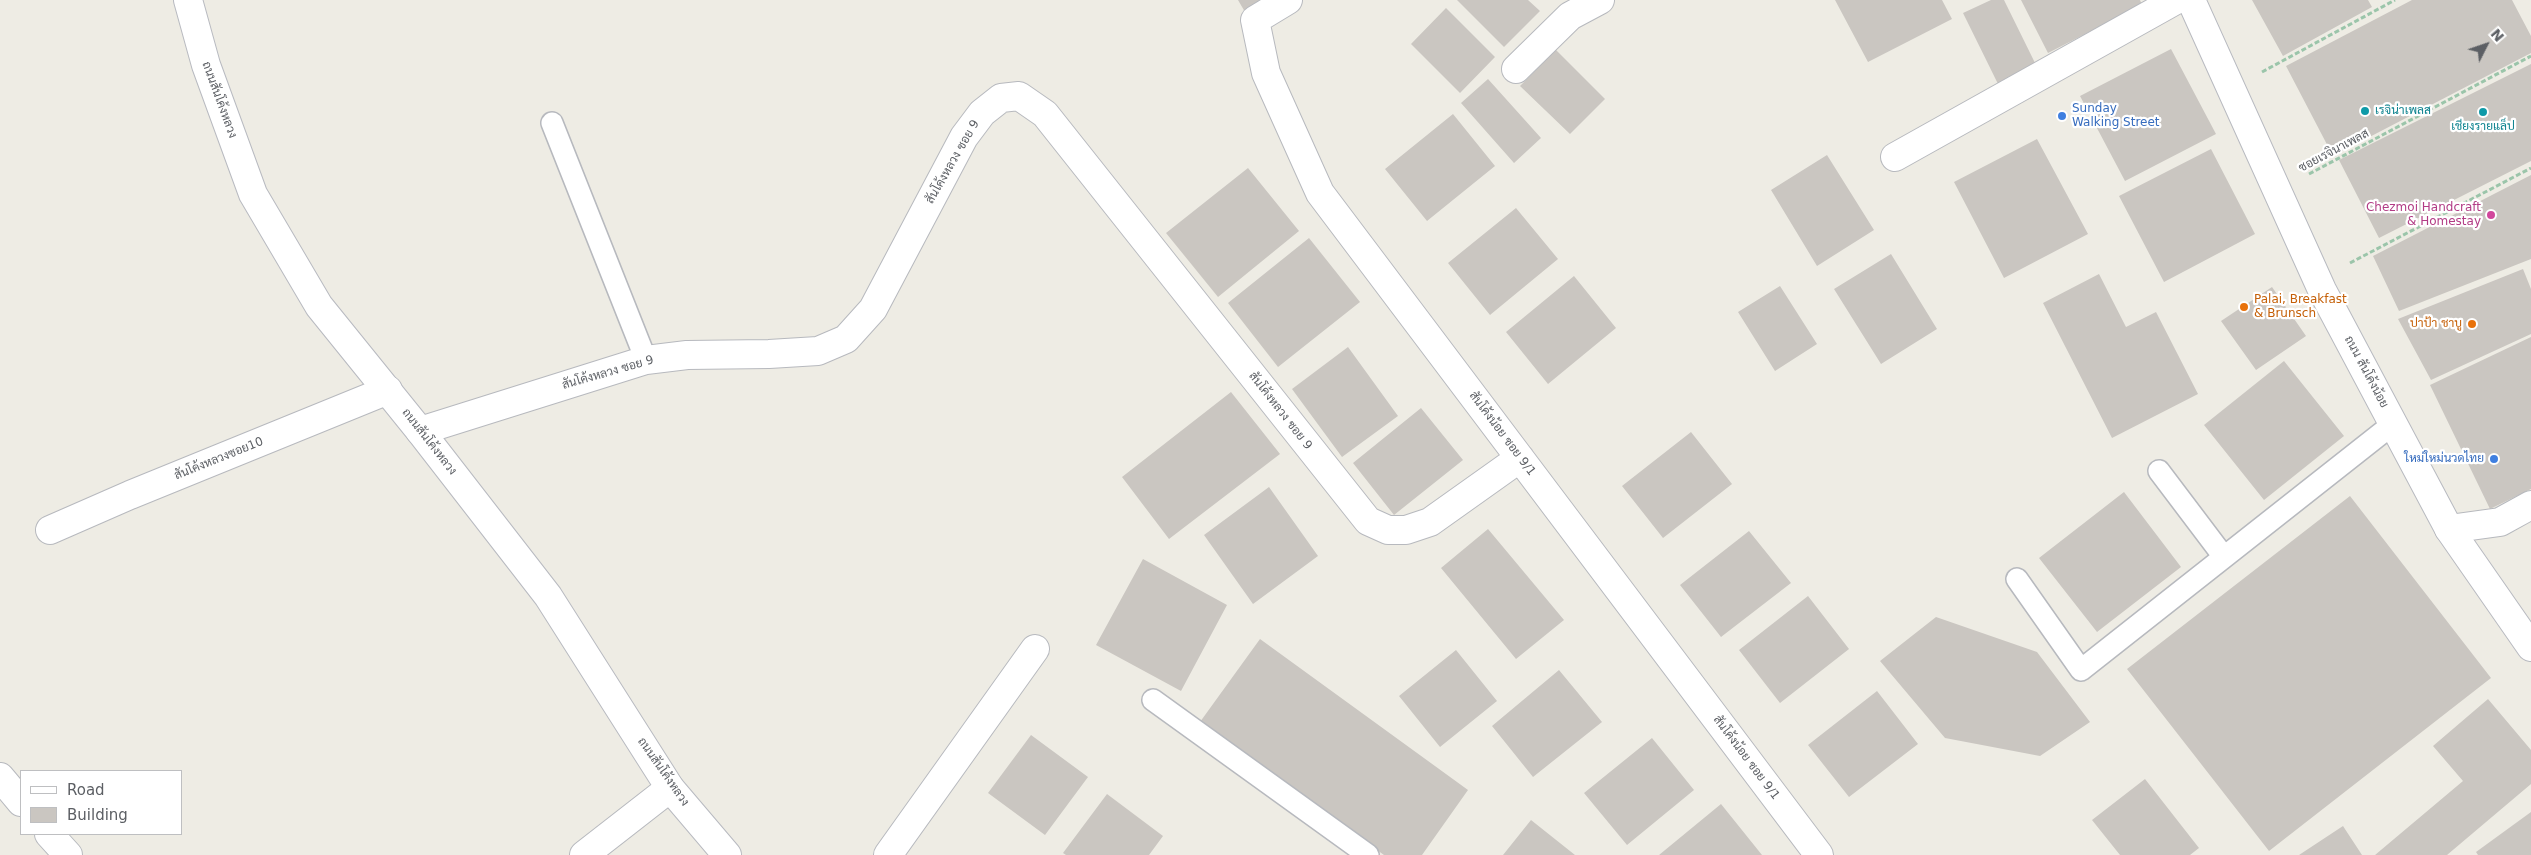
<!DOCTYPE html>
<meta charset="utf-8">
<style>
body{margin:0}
#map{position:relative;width:2531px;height:855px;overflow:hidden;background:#eeece4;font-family:"DejaVu Sans",sans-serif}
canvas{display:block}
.legend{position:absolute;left:20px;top:770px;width:162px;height:65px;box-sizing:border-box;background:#fff;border:1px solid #bebfc1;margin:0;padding:6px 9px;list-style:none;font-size:15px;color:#5c5f64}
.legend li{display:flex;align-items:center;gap:10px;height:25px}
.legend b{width:25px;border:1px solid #bebfc1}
.north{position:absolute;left:2461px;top:20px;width:50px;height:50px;-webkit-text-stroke:4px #fff;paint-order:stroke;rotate:49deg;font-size:14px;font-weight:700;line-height:20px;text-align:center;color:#5c5f64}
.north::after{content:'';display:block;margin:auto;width:18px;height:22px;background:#5c5f64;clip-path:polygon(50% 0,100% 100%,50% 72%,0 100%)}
</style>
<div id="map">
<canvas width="2531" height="855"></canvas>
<ul class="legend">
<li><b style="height:6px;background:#fff"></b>Road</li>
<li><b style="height:14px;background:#cac6c1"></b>Building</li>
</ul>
<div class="north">N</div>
</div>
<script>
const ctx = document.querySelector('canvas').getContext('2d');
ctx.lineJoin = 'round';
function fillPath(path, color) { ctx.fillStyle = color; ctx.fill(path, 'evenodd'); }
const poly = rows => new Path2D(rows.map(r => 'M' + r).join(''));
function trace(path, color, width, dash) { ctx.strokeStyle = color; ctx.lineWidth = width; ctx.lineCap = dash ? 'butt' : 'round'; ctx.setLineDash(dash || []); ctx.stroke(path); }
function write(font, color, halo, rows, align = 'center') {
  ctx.font = font + ' "DejaVu Sans",Sarabun,sans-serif'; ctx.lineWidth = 4.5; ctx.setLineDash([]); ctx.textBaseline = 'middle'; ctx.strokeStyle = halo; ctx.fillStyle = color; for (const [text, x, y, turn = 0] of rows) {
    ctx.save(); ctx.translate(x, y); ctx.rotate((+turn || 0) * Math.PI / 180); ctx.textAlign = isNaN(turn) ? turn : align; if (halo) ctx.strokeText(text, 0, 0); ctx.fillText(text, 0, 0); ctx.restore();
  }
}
fillPath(poly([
 [1238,0,1266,0,1245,12],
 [1457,0,1528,0,1540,11,1504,47],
 [1835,0,1942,0,1952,19,1868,62],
 [1991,0,2004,0,2037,67,1999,86,1963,13],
 [2021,0,2140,0,2142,5,2048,53],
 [2252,0,2368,0,2372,7,2283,56],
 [2412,0,2512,0,2531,36,2531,53,2333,156,2286,66],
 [1446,8,1495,57,1460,93,1411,44],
 [2171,49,2216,134,2125,181,2080,96],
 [1556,50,1605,99,1570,134,1520,86],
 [2531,64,2531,161,2379,238,2339,160],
 [1488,79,1541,138,1514,163,1461,103],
 [1453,114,1495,166,1427,221,1385,169],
 [2037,139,2088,234,2004,278,1954,182],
 [2211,149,2255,234,2164,282,2119,196],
 [1827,155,1874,230,1817,266,1771,190],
 [1248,168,1299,231,1218,297,1166,233],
 [2531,175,2531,259,2399,311,2373,256],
 [1516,208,1558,259,1490,315,1448,263],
 [1309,238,1360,302,1278,367,1228,303],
 [1891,254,1937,329,1881,364,1834,289],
 [2523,269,2531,289,2531,334,2431,380,2398,319],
 [2099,274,2126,327,2156,312,2198,394,2112,438,2043,303],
 [1574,276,1616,328,1548,384,1506,332],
 [1780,286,1817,344,1775,371,1738,312],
 [2272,287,2306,336,2256,370,2221,321],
 [2531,337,2531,489,2490,509,2430,385],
 [1348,347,1398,416,1342,457,1292,389],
 [2284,361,2344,436,2264,500,2204,425],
 [1231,392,1280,454,1169,539,1122,477],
 [1421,408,1463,460,1394,515,1353,463],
 [1691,432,1732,484,1663,538,1622,486],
 [1269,487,1318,556,1253,604,1204,535],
 [2124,492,2181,567,2097,632,2039,558],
 [2350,496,2491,678,2269,851,2127,669],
 [1488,529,1564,620,1516,659,1441,568],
 [1749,531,1791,583,1721,637,1680,585],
 [1143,559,1227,605,1181,691,1096,645],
 [1808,596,1849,649,1780,703,1739,650],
 [1936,617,2037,652,2090,722,2040,756,1945,738,1880,661],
 [1260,639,1468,790,1422,855,1384,855,1200,722],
 [1456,650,1497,701,1440,747,1399,696],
 [1559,670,1602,722,1533,777,1492,726],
 [1877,691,1918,744,1849,797,1808,745],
 [2488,699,2531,750,2531,784,2447,855,2375,855,2463,781,2433,746],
 [1031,735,1088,777,1045,835,988,793],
 [1652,738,1694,790,1627,845,1584,793],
 [2145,779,2199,848,2190,855,2120,855,2092,820],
 [1107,794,1163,836,1149,855,1066,855,1063,853],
 [1721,804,1762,855,1659,855],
 [2531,812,2531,855,2478,855,2476,852],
 [1531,820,1575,855,1503,855],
 [2343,826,2362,855,2299,855]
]), '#cac6c1');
const lane = poly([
 [552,123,646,360],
 [2159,471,2224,557],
 [2017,579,2081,670,2393,424],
 [1153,700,1368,855]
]);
const street = poly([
 [1288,0,1255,20,1266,73,1320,193,1819,855],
 [1516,69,1570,16,1600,0],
 [1895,157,2176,0],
 [420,431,646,360,687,355,769,354,818,351,846,339,873,309,964,137,982,113,1001,98,1019,96,1045,114,1368,521,1388,530,1406,530,1430,522,1520,458],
 [2449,529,2500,522,2531,505],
 [50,530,130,495,388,390],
 [0,777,21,802],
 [49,834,68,855],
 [584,855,670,788],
 [888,855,1035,649]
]);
const secondary = poly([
 [188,0,206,65,253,194,319,306,420,431,548,596,670,788,727,855],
 [2191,0,2322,290,2449,529,2531,647]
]);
trace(lane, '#b7b9be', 24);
trace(street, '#b7b9be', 30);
trace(secondary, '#b8bac0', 30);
trace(poly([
 [2262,72,2395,0],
 [2309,174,2531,56],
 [2350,263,2531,168]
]), '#9bc5aa', 3, [5, 2.5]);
trace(lane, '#fff', 21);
trace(street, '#fff', 28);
trace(secondary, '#fff', 28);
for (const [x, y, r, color] of [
 [2365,111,5,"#0f9aa8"],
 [2483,112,5,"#0f9aa8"],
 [2062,116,5,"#3f7fe0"],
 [2491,215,5,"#d1479c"],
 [2244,307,5,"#e8710a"],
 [2472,324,5,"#e8710a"],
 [2494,459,5,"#3f7fe0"]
]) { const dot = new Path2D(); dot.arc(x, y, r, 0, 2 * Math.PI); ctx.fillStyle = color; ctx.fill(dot); trace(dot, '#fff', 2); }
write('12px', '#5c5f64', '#fff', [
 ["ถนนสันโค้งหลวง",219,100,70],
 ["ซอยเรจินาเพลส",2334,151,-28],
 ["สันโค้งหลวง ซอย 9",953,162,-60],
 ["ถนน สันโค้งน้อย",2366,372,62],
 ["สันโค้งหลวง ซอย 9",608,373,-16],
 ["สันโค้งหลวง ซอย 9",1280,411,52],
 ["สันโค้งน้อย ซอย 9/1",1502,434,53],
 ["ถนนสันโค้งหลวง",429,442,52],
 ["สันโค้งหลวงซอย10",219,459,-22],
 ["สันโค้งน้อย ซอย 9/1",1746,758,53],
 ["ถนนสันโค้งหลวง",663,772,55]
]);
write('12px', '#366cbe', '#fff', [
 ["Sunday",2072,109],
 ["Walking Street",2072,123],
 ["ใหม่ใหม่นวดไทย",2484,459,"right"]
], 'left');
write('12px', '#0d838f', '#fff', [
 ["เรจิน่าเพลส",2375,111],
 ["เชียงรายแล็ป",2483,127,"center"]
], 'left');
write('12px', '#b23c85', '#fff', [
 ["Chezmoi Handcraft",2481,208],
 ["& Homestay",2481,222]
], 'right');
write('12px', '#c56008', '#fff', [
 ["Palai, Breakfast",2254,300],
 ["& Brunsch",2254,314],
 ["ปาป้า ชาบู",2462,324,"right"]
], 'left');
</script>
